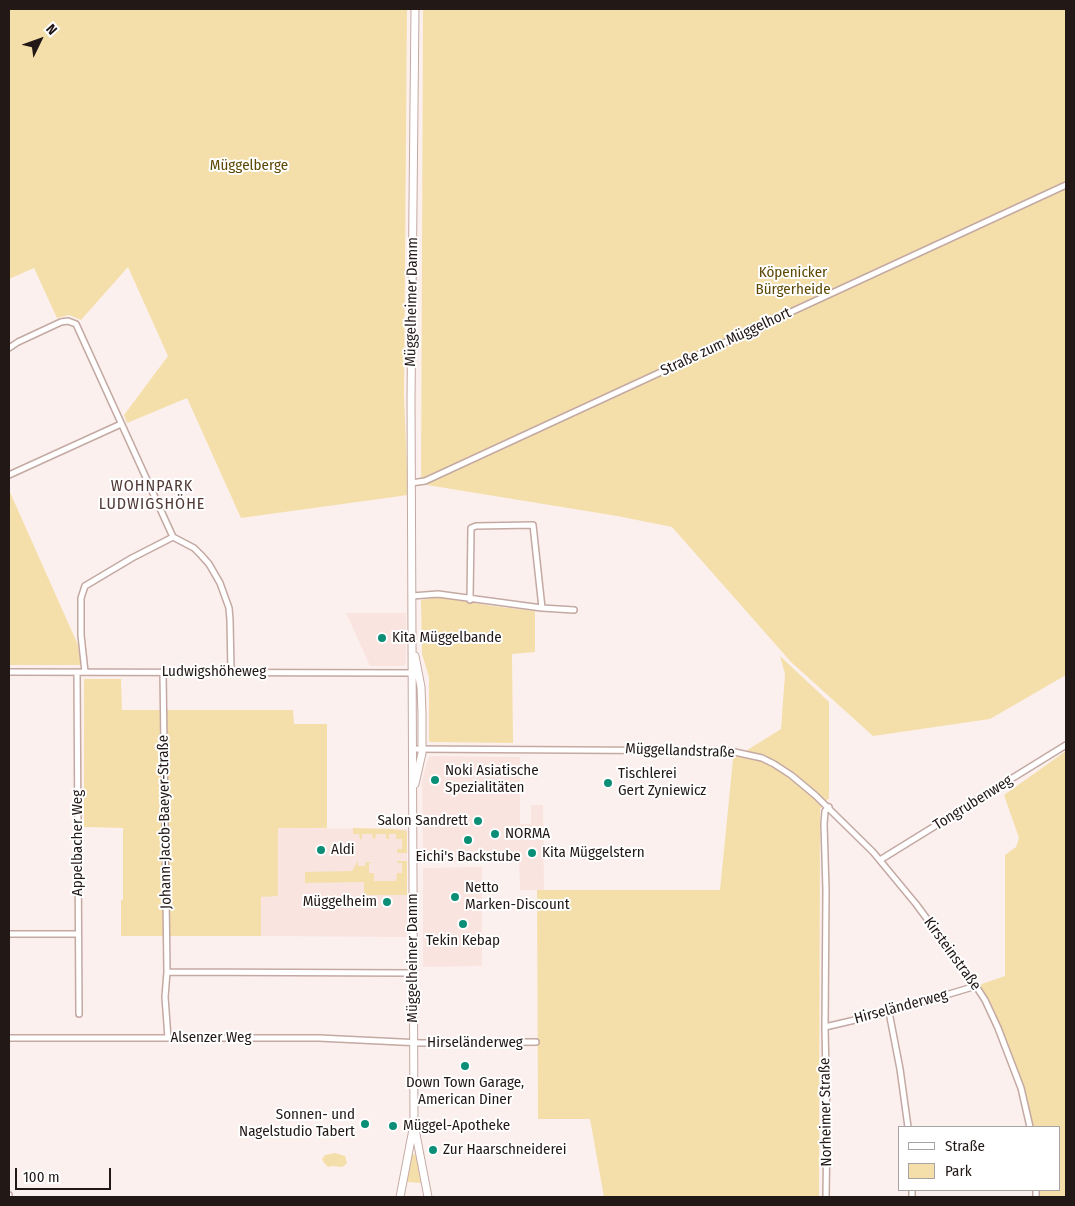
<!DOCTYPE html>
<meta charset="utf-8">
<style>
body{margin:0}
#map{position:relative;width:1075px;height:1206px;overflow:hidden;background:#fcf0ee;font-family:"Fira Sans Condensed",sans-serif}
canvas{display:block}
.frame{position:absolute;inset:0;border:10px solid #221816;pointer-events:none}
.legend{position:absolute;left:898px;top:1126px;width:162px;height:65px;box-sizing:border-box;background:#fff;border:1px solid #a7a3a2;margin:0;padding:6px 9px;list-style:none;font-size:15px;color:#221816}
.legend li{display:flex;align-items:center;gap:10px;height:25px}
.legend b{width:25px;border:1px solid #a7a3a2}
.north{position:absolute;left:15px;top:15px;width:50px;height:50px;-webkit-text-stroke:4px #fff;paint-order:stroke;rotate:48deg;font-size:14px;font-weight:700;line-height:20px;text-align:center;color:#221816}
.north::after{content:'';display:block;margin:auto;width:18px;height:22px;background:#221816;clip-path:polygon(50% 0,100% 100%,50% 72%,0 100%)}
.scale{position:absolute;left:15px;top:1168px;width:96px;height:22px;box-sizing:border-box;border:2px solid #221816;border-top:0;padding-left:6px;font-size:15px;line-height:18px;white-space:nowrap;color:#221816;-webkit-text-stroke:4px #fff;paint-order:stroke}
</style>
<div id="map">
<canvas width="1075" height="1206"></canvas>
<div class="frame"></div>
<ul class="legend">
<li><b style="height:6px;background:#fff"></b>Straße</li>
<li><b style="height:14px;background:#f4dfab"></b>Park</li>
</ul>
<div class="north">N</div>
<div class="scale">100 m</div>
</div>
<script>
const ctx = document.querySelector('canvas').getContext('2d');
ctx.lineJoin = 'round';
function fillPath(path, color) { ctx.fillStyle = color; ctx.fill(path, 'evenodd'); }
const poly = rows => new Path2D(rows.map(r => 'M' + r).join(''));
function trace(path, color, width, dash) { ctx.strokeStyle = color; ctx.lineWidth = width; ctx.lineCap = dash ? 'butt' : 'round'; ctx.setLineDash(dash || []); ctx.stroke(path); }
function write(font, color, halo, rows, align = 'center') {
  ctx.font = font + ' "Fira Sans Condensed",sans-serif'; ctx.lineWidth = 4; ctx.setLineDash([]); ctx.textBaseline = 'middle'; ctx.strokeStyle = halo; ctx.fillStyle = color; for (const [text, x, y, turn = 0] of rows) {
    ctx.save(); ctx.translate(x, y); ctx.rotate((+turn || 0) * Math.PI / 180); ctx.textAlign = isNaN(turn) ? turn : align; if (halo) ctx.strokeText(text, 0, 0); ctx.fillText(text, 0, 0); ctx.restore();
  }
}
fillPath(poly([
 [346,613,406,613,406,664,403,666,370,666],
 [429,756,520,757,520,824,531,824,531,805,543,805,544,890,520,890,519,862,423,862,422,780],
 [278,828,407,829,407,937,261,936,261,896,278,895],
 [482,867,482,966,423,967,423,868]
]), '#fae4df');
fillPath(poly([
 [9,9,407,9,404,395,408,495,241,518,187,398,127,423,124,415,168,356,128,267,81,320,69,315,57,318,34,268,9,279],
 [423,9,1066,9,1066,675,990,719,873,736,791,662,672,527,617,516,421,484],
 [9,490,78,645,81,665,9,665],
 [440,597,492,606,535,611,535,652,512,654,513,743,431,742,429,741,429,677,422,654,421,600],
 [780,656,829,702,829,798,820,809,819,1197,604,1197,590,1119,538,1119,537,890,720,890,733,759,781,729,785,674],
 [84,679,121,679,122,710,293,710,294,724,327,724,327,828,278,828,278,896,261,897,261,936,121,936,121,900,123,900,123,828,84,827],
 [1066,751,1066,1197,1035,1197,1035,1190,1059,1190,1059,1127,1030,1127,1012,1064,976,986,1005,976,1005,855,1016,847,1019,838,1004,795],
 [353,828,393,829,407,831,407,853,397,853,397,849,402,849,402,839,396,839,396,834,389,834,389,839,386,839,386,834,376,834,375,839,373,839,372,834,362,834,362,839,360,839,359,834,353,834],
 [358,861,358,866,365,866,366,862,374,862,369,863,369,873,374,873,374,881,396,881,397,873,402,873,402,863,397,863,397,861,407,861,407,895,367,895,364,894,364,882,305,883,305,872,352,871],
 [335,1153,345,1156,347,1163,344,1166,341,1167,333,1166,328,1167,324,1163,322,1159,325,1155],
 [413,1154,417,1155,422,1182,421,1183,407,1182,411,1155]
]), '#f4dfab');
const minor = poly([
 [9,348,18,342,61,322,68,321,76,324,173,537,194,548,201,555,209,564,220,583,229,608,230,620,231,672],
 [9,475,121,424],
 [411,483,425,481,1066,185],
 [412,596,438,594,542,608,574,610],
 [470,600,471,528,476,526,533,525,542,608],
 [9,672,414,673],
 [77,672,79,1014],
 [85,672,81,635,81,598,85,586,132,558,173,537],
 [163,672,167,972,165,997,168,1038],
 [413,749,730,751,762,758,774,764,791,775,815,795,873,852,916,904,970,977,985,1000,998,1028,1021,1088,1030,1127],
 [880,860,1066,745],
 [9,934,78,934],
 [167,972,413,973],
 [889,1012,900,1069,908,1127],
 [825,1027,889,1012,976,986],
 [9,1038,319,1038,421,1043,536,1042],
 [912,1190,912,1197],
 [1036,1190,1036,1197],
 [9,1195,9,1197],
 [826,1197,827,1125,825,1027,826,890,824,824,825,811,829,807]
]);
const secondary = poly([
 [415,656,421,687,422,714,422,753,415,784],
 [415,1129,428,1197],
 [400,1197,414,1124,411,398,415,9]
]);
trace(minor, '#c4a9a3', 8);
trace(secondary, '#c4a9a3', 9);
trace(minor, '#fff', 5);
trace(secondary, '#fff', 7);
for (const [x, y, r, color] of [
 [382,638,5,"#0b8e76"],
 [435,780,5,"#0b8e76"],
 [608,783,5,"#0b8e76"],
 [478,821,5,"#0b8e76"],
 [495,834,5,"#0b8e76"],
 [468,840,5,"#0b8e76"],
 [321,850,5,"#0b8e76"],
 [532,853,5,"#0b8e76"],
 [455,897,5,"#0b8e76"],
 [387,902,5,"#0b8e76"],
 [463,924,5,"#0b8e76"],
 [465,1066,5,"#0b8e76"],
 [365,1124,5,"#0b8e76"],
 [393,1126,5,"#0b8e76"],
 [433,1150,5,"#0b8e76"]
]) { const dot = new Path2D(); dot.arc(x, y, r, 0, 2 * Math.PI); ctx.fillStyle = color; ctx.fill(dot); trace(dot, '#fff', 2); }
write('15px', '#5d4803', '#fff', [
 ["Müggelberge",249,166],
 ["Köpenicker",793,273],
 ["Bürgerheide",793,290]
]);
write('15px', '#221816', '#fff', [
 ["Müggelheimer Damm",412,302,-89],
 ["Straße zum Müggelhort",726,342,-25],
 ["Ludwigshöheweg",214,672],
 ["Müggellandstraße",680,751,2],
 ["Tongrubenweg",973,803,-32],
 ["Johann-Jacob-Baeyer-Straße",165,822,-91],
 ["Appelbacher Weg",78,843,-90],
 ["Kirsteinstraße",952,954,54],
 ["Müggelheimer Damm",413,958,-90],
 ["Hirseländerweg",901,1007,-15],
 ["Alsenzer Weg",211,1038],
 ["Hirseländerweg",475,1043],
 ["Norheimer Straße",826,1112,-91]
]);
write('15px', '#221816', '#fff', [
 ["Kita Müggelbande",392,638],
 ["Noki Asiatische",445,771],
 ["Spezialitäten",445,788],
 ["Tischlerei",618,774],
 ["Gert Zyniewicz",618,791],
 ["Salon Sandrett",468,821,"right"],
 ["NORMA",505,834],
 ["Aldi",331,850],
 ["Kita Müggelstern",542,853],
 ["Eichi's Backstube",468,857,"center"],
 ["Netto",465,888],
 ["Marken-Discount",465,905],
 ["Müggelheim",377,902,"right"],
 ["Tekin Kebap",463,941,"center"],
 ["Down Town Garage,",465,1083,"center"],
 ["American Diner",465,1100,"center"],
 ["Sonnen- und",355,1115,"right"],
 ["Nagelstudio Tabert",355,1132,"right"],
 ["Müggel-Apotheke",403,1126],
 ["Zur Haarschneiderei",443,1150]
], 'left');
ctx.letterSpacing = '1px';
write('16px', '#523b37', '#fff', [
 ["WOHNPARK",152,487],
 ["LUDWIGSHÖHE",152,505]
]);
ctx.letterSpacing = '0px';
</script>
